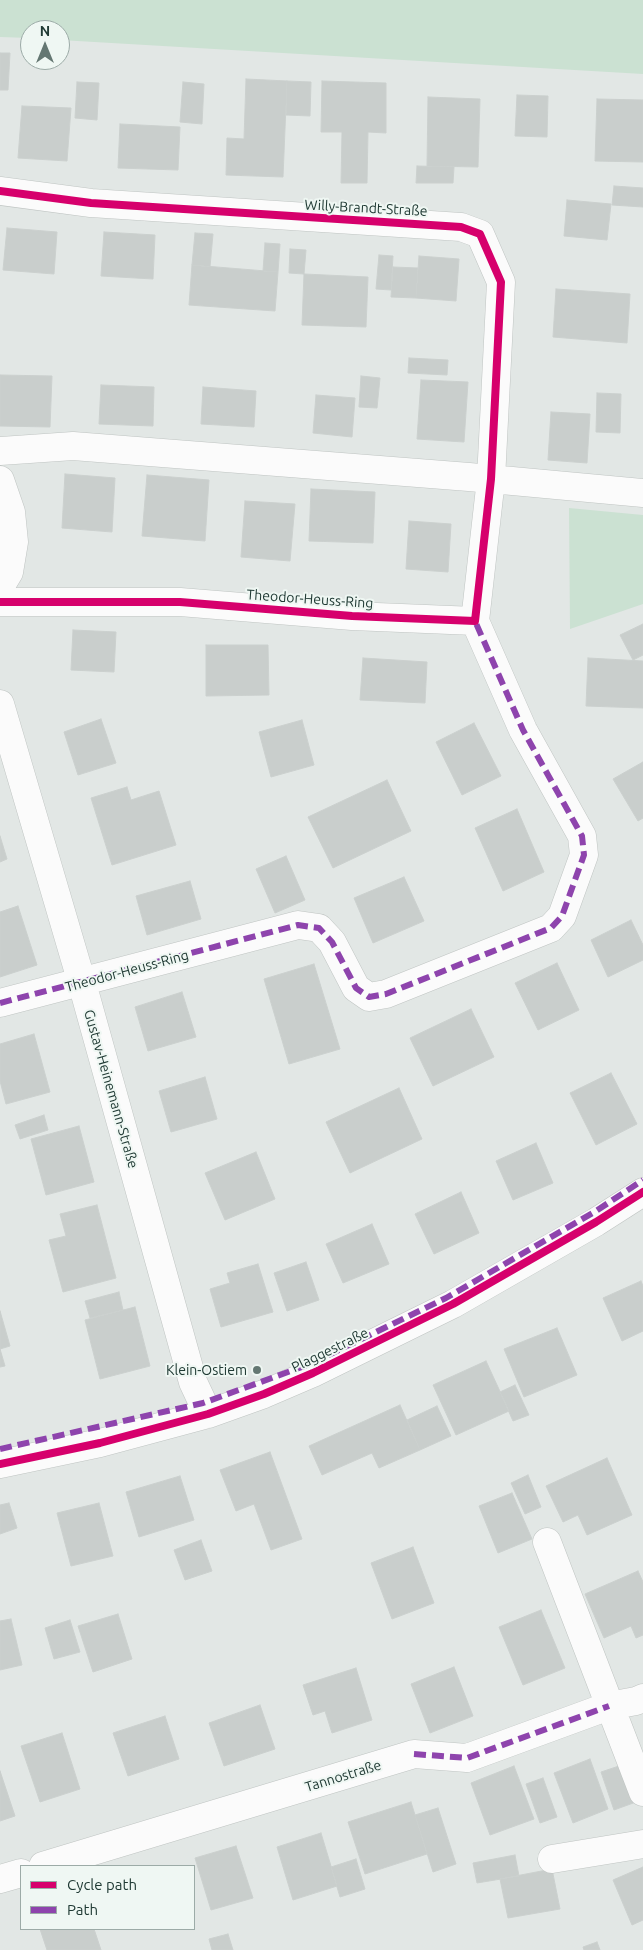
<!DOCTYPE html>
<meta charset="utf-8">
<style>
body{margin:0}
#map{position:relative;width:643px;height:1950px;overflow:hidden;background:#e2e7e5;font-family:Ubuntu,sans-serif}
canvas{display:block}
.legend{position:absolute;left:20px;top:1865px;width:175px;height:65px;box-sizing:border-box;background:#eff7f3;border:1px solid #9caba7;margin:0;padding:6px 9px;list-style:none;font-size:15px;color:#203a34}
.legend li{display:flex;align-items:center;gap:10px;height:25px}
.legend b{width:25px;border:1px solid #9caba7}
.north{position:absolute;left:20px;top:20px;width:50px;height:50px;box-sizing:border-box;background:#eff7f3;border:1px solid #9caba7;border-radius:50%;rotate:0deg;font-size:14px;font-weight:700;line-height:20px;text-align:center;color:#203a34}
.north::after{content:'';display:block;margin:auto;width:18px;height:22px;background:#647772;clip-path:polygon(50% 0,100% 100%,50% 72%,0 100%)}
</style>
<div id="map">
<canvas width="643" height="1950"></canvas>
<ul class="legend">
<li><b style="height:6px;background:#d6006c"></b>Cycle path</li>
<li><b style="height:6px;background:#8e44ad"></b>Path</li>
</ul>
<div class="north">N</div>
</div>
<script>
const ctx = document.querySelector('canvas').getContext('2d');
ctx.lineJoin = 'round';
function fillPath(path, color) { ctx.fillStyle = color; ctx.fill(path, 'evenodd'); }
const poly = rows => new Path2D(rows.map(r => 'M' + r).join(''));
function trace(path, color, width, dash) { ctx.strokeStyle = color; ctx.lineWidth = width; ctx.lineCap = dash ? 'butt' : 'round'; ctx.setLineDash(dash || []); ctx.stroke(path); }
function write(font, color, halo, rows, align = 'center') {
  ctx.font = font + ' Ubuntu,sans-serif'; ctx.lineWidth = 4; ctx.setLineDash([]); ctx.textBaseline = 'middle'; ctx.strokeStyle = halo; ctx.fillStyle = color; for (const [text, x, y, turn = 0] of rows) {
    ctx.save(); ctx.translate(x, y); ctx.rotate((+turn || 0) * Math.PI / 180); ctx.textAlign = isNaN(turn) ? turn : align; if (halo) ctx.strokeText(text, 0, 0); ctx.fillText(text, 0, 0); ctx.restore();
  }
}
fillPath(poly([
 [0,0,643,0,643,74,60,40,60,30,30,30,30,38,0,37],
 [569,508,643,515,643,604,570,629]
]), '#cbe1d2');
const building = poly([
 [0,53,10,53,8,90,0,90,0,53],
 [246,79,287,81,283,177,226,175,227,138,244,139,246,79],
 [287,81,311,82,310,116,286,115,287,81],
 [322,81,386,83,386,133,368,132,367,183,341,183,342,132,321,132,322,81],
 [77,82,99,83,97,120,75,118,77,82],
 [183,82,204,84,202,124,180,122,183,82],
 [517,95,548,96,547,137,515,136,517,95],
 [428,97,480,99,478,167,427,166,428,97],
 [597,99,643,100,643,162,595,161,597,99],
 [22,106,71,108,67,161,18,158,22,106],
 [120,124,180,127,178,170,118,168,120,124],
 [417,166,454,167,453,183,416,183,417,166],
 [614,186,643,188,643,207,612,205,614,186],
 [567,200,611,204,607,240,564,236,567,200],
 [7,228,57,232,54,274,3,270,7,228],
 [104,232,155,235,153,279,101,276,104,232],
 [195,233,213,234,210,267,192,265,195,233],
 [265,243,280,244,278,272,263,271,265,243],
 [290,249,306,250,304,274,289,273,290,249],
 [379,255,393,256,391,290,376,289,379,255],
 [419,256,459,259,456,301,416,298,419,256],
 [192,265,278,272,275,311,189,305,192,265],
 [393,267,418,268,416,298,391,297,393,267],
 [304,274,368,277,366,327,302,325,304,274],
 [556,289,630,294,627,343,553,337,556,289],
 [409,358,448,360,447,375,408,373,409,358],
 [0,375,52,376,50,427,0,426,0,375],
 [361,376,380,378,377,408,359,407,361,376],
 [421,380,468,382,464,442,417,439,421,380],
 [101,385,154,387,153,426,99,424,101,385],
 [203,387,256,391,254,427,201,424,203,387],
 [597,393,621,394,620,433,596,432,597,393],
 [316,395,355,398,352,437,313,433,316,395],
 [551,412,590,414,587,463,548,460,551,412],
 [65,474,115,478,112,532,62,528,65,474],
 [147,475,209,480,205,541,142,536,147,475],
 [311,489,375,492,373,543,309,541,311,489],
 [245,501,295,504,290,561,241,557,245,501],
 [409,521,451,524,448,572,406,569,409,521],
 [643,624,643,655,633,660,620,635,643,624],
 [73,630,116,632,114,672,71,670,73,630],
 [206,645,268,645,269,695,206,696,206,645],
 [363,658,427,662,425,703,360,700,363,658],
 [588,658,643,661,643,708,586,706,588,658],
 [101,719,116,763,78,775,64,732,101,719],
 [302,720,314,765,271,777,259,732,302,720],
 [474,723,501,776,462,795,436,742,474,723],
 [643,762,643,818,638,821,613,779,643,762],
 [387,780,411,831,333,868,308,817,387,780],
 [127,787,131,800,159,791,176,845,112,865,91,798,127,787],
 [517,809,544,872,503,891,475,828,517,809],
 [0,836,7,859,0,862,0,836],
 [286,856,305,900,275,913,256,869,286,856],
 [404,877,424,921,373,943,354,898,404,877],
 [190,881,201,919,147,935,136,896,190,881],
 [18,906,37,965,0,977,0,912,18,906],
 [631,920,643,945,643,960,608,977,591,940,631,920],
 [557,963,579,1010,538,1030,515,983,557,963],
 [314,964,340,1049,289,1064,264,979,314,964],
 [182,992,196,1037,148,1051,135,1007,182,992],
 [471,1009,494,1057,433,1086,410,1038,471,1009],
 [34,1034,50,1092,6,1104,0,1081,0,1044,34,1034],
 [611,1073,637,1124,596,1145,570,1093,611,1073],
 [205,1077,217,1119,171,1132,159,1091,205,1077],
 [399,1088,422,1139,350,1173,326,1122,399,1088],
 [44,1115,48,1130,20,1139,15,1125,44,1115],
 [79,1126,94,1182,46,1195,31,1139,79,1126],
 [536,1143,553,1183,513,1200,496,1161,536,1143],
 [256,1152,275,1199,225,1220,205,1173,256,1152],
 [461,1192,479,1233,434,1254,415,1214,461,1192],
 [97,1205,116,1278,63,1292,49,1240,66,1236,60,1214,97,1205],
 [372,1224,389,1264,343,1283,326,1244,372,1224],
 [306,1262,319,1300,287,1311,274,1273,306,1262],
 [258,1264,273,1312,221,1327,210,1289,230,1283,227,1273,258,1264],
 [641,1281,643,1286,643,1331,622,1341,603,1298,641,1281],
 [119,1292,123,1310,90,1318,85,1301,119,1292],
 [135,1307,150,1366,100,1379,85,1320,135,1307],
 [0,1311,10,1346,0,1349,5,1366,0,1367,0,1311],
 [557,1328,577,1375,524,1397,504,1349,557,1328],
 [486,1361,509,1411,456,1435,433,1385,486,1361],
 [515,1385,529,1415,513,1421,500,1392,515,1385],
 [400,1405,420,1450,379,1468,372,1453,322,1475,309,1446,400,1405],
 [437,1406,451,1436,420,1450,407,1420,437,1406],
 [270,1452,302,1539,271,1550,254,1504,236,1511,220,1470,270,1452],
 [607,1458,632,1515,587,1535,578,1515,563,1522,546,1486,607,1458],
 [528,1475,541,1507,525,1514,511,1483,528,1475],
 [180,1476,194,1520,139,1537,126,1492,180,1476],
 [512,1493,532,1539,498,1553,479,1506,512,1493],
 [9,1503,17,1528,0,1534,0,1505,9,1503],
 [99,1503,113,1556,71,1566,57,1513,99,1503],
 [201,1540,212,1571,185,1580,174,1550,201,1540],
 [413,1547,434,1603,392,1619,371,1563,413,1547],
 [638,1571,643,1582,643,1635,636,1638,631,1626,604,1638,585,1594,638,1571],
 [541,1610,565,1668,523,1685,499,1627,541,1610],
 [118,1614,132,1659,93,1672,78,1626,118,1614],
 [11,1619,22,1665,0,1670,0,1621,11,1619],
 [70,1620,80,1652,54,1659,45,1628,70,1620],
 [454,1667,473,1716,430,1733,411,1684,454,1667],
 [356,1668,372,1720,332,1733,325,1711,313,1715,303,1685,356,1668],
 [260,1705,275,1749,224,1766,209,1723,260,1705],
 [165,1716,179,1759,128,1776,113,1733,165,1716],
 [62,1733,80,1789,40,1802,21,1746,62,1733],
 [590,1759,608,1809,573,1823,554,1773,590,1759],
 [622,1765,636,1802,614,1810,601,1772,622,1765],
 [514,1766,534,1819,490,1835,471,1783,514,1766],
 [0,1771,15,1816,0,1821,0,1771],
 [543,1778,557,1817,540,1823,526,1784,543,1778],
 [411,1802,427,1854,365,1874,348,1822,411,1802],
 [438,1808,456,1864,433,1872,415,1815,438,1808],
 [321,1833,337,1886,293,1900,277,1847,321,1833],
 [236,1846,253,1898,211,1910,195,1858,236,1846],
 [515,1855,519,1876,477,1883,473,1863,515,1855],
 [356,1859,365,1889,340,1897,331,1867,356,1859],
 [643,1867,643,1920,632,1925,613,1880,643,1867],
 [552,1869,560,1909,508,1918,500,1879,552,1869],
 [40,1929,94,1929,101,1950,47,1950,40,1929],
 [228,1934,233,1950,212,1950,209,1939,228,1934],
 [597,1942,600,1950,584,1950,583,1947,597,1942]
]);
fillPath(building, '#c9cecc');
trace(building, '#cbd0ce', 1);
const minor = poly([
 [0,191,91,203,461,227,480,234,501,282,491,479,475,621,352,616,180,602,0,602],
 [0,451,73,446,469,477,643,493],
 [0,480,11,512,14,542,9,572,0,587],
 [0,704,82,983,193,1382,208,1414],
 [0,1003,298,925,319,928,332,942,356,988,369,997,386,994,551,928,562,916,584,855,582,836,523,730,475,621],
 [0,1464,100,1443,208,1414,264,1394,313,1373,453,1304,596,1222,643,1192],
 [547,1542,643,1792],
 [552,1859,643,1844],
 [43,1866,414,1754,467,1758,609,1706,636,1701,643,1698],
 [0,1879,21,1873]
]);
trace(minor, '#bfc4c2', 29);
trace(minor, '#fbfbfb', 28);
trace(poly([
 [0,1003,298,925,319,928,332,942,356,988,369,997,386,994,551,928,562,916,584,855,582,836,523,730,475,621],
 [0,1449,203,1403,310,1364,446,1298,596,1211,643,1180],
 [414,1754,467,1758,609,1706]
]), '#8e44ad', 6, [12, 6]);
trace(poly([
 [0,191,91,203,461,227,480,234,501,282,491,479,475,621,352,616,180,602,0,602],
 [0,1464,100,1443,208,1414,264,1394,313,1373,453,1304,596,1222,643,1192]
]), '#d6006c', 8);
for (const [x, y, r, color] of [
 [257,1370,5,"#647772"]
]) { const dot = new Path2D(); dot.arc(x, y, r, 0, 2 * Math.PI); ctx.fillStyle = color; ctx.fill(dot); trace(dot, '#eff7f3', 2); }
write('14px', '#203a34', '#eff7f3', [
 ["Willy-Brandt-Straße",366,208,3],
 ["Theodor-Heuss-Ring",310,599,4],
 ["Theodor-Heuss-Ring",127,971,-15],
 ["Gustav-Heinemann-Straße",111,1089,74],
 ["Plaggestraße",330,1350,-26],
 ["Tannostraße",343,1776,-17]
]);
write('14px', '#203a34', '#eff7f3', [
 ["Klein-Ostiem",247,1370]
], 'right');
</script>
